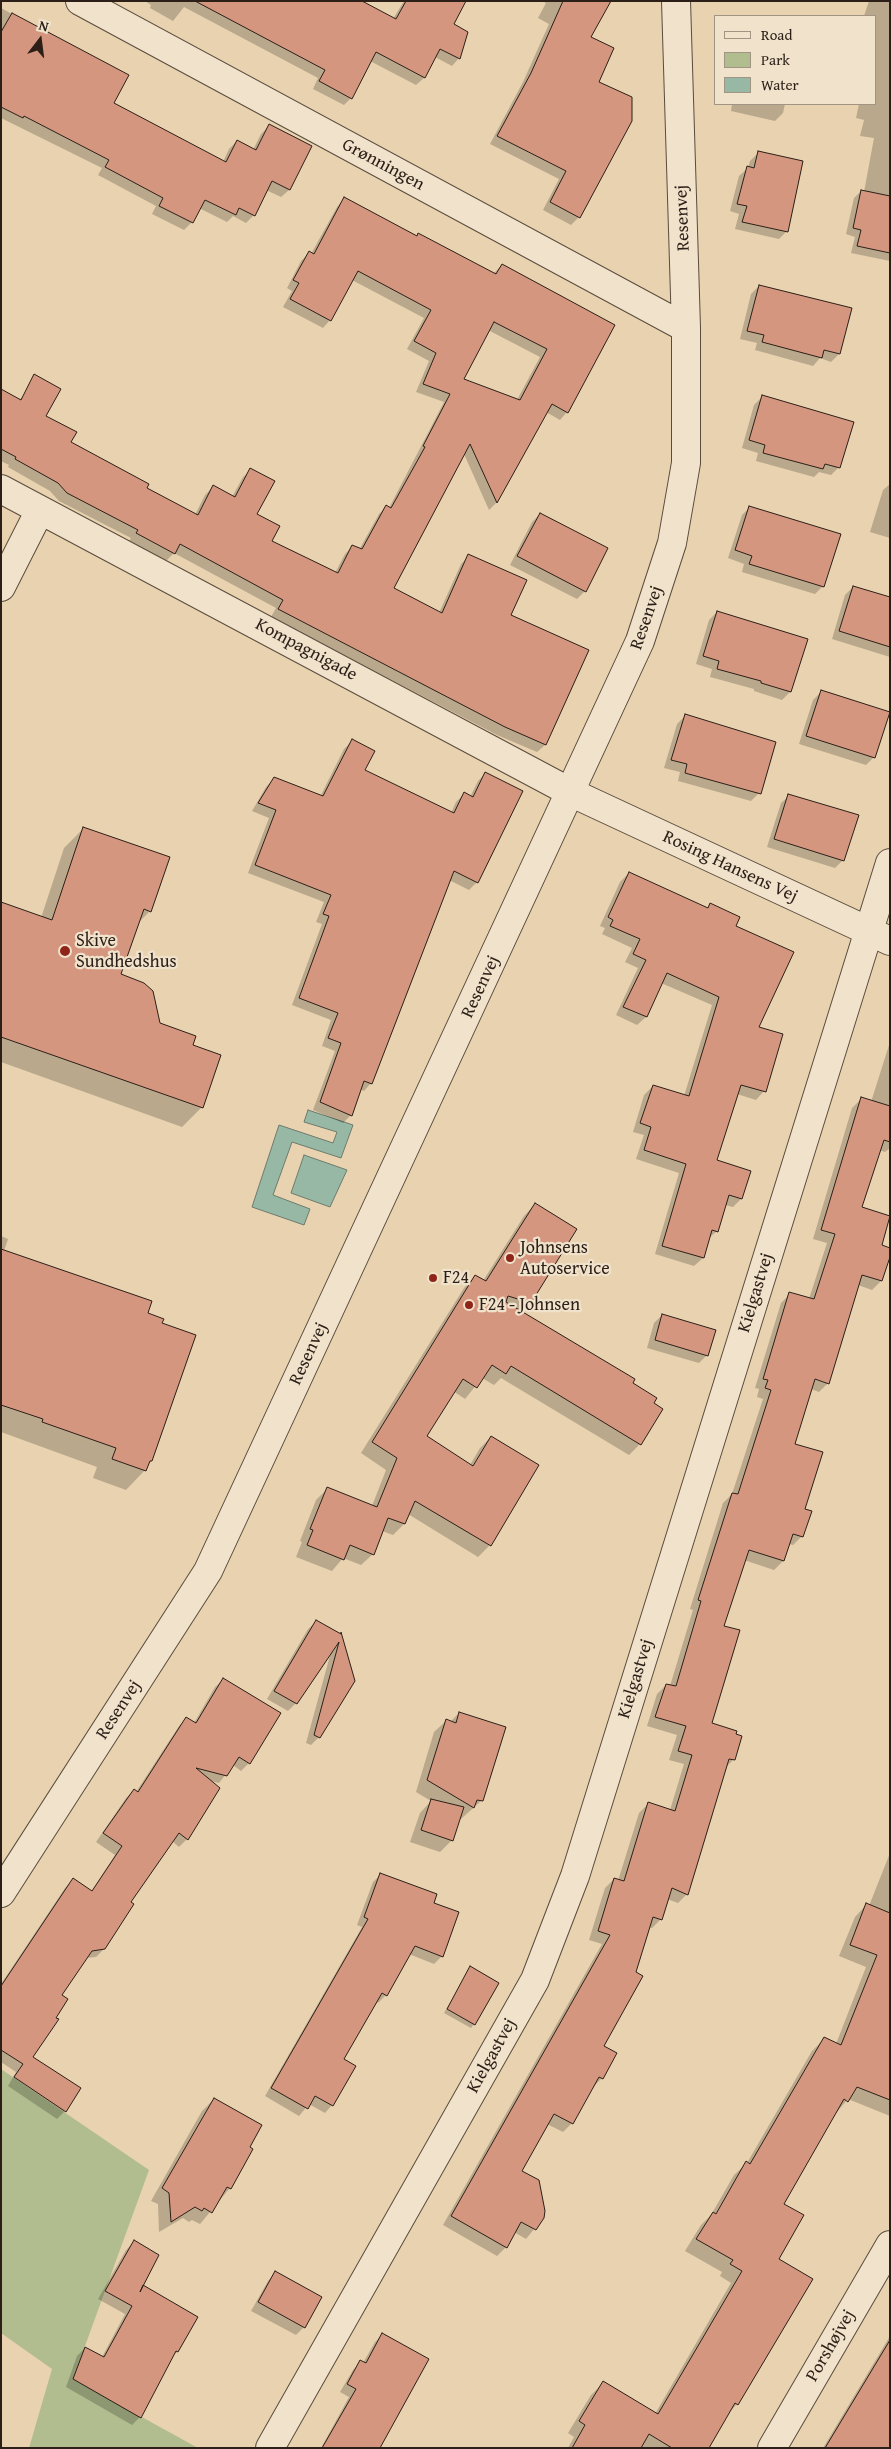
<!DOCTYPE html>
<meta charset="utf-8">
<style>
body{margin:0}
#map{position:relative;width:891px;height:2449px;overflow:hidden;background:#e8d2af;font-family:"Gentium Book Plus",serif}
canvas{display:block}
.frame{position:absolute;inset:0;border:2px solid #2b1f17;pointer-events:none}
.legend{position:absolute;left:714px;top:15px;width:162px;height:90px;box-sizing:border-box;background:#f0e2cb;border:1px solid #a19483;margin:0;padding:6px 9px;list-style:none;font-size:15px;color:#2b1f17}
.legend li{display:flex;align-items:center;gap:10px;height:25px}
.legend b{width:25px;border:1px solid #a19483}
.north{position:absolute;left:15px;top:15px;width:50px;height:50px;-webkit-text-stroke:4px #f0e2cb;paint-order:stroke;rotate:15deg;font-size:14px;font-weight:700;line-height:20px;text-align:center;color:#2b1f17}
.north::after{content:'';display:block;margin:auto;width:18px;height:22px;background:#2b1f17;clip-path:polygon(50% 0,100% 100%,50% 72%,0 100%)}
</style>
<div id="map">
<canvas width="891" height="2449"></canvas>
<div class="frame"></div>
<ul class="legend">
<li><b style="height:6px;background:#f0e2cb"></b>Road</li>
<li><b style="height:14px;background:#b1bd8f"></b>Park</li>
<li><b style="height:14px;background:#98b8a6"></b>Water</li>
</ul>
<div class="north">N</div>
</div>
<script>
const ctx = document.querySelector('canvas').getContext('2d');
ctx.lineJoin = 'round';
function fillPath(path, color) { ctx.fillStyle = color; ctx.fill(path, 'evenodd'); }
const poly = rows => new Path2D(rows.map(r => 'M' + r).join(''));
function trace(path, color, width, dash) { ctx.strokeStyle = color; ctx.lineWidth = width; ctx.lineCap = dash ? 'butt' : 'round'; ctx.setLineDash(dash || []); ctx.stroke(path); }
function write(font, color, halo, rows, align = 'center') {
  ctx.font = font + ' "Gentium Book Plus",serif'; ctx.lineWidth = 4.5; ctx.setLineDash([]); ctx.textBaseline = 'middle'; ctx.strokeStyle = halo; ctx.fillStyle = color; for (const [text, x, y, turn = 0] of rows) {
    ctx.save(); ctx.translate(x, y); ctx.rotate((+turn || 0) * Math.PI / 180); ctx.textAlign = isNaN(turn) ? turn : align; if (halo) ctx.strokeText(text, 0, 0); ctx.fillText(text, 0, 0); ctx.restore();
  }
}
fillPath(poly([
 [1,2069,149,2170,73,2379,198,2448,29,2448,52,2369,1,2333]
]), '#b1bd8f');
const water = poly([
 [308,1110,353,1125,341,1158,292,1142,273,1195,310,1209,304,1225,252,1207,279,1125,333,1143,337,1132,304,1122,308,1110],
 [304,1155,347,1170,330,1207,291,1193,304,1155]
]);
fillPath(water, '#98b8a6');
trace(water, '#6c7b6d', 1);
fillPath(poly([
 [145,1,359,1,393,19,404,1,464,1,452,24,459,58,452,66,435,57,424,78,416,85,370,61,351,98,344,105,313,89,318,78,184,7,173,21,150,8,151,5],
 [542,1,609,1,589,38,597,83,579,217,571,225,543,210,559,179,490,144,523,82,549,24,538,18,546,3],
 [869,1,890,1,890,261,851,253,855,237,846,234,854,198,861,191,864,192,874,138,860,136,864,120,856,118,859,104,875,104,875,16,864,16],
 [1,8,127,76,112,104,223,162,229,149,237,141,253,150,261,134,269,126,310,147,289,190,281,197,266,190,254,215,246,223,233,216,227,222,199,208,192,222,184,230,152,214,156,206,98,175,102,168,1,118],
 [732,104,785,104,783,113,775,121,731,111],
 [758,153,787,231,779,239,735,229,739,214,730,211,739,176,748,168,750,161],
 [344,199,416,237,493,274,502,265,613,325,567,412,560,420,546,412,496,503,489,510,464,454,392,588,439,613,461,564,469,556,510,616,588,650,545,745,537,752,497,735,271,617,276,608,174,553,166,561,129,541,131,538,59,501,50,491,8,467,9,465,1,461,1,401,19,400,24,395,69,443,145,489,195,515,205,495,213,487,232,497,243,477,251,470,256,514,271,542,335,573,345,554,353,546,359,550,379,514,386,507,389,508,444,402,416,392,429,361,407,349,424,318,352,280,330,320,323,328,283,307,292,291,287,288,301,261,309,253,311,254,337,207],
 [488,330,540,357,517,400,462,380],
 [759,286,851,309,839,354,831,362,820,358,813,366,755,350,757,343,740,339,751,294],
 [762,397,839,467,831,475,819,472,814,477,756,461,758,453,742,448,754,405],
 [890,484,890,538,870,532,883,490],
 [750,507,823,586,815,594,742,572,744,564,728,558,742,515],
 [540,514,607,549,585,591,577,599,510,565,532,522],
 [853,587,890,598,890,657,832,639,845,595],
 [717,612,790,692,782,700,754,691,754,689,710,677,712,669,696,664,709,620],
 [821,692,874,757,866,765,799,744,813,700],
 [685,716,759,793,751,801,678,781,680,772,664,768,677,724],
 [352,741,363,770,451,813,456,802,464,794,470,797,478,781,486,773,477,882,469,890,449,880,371,1083,364,1091,360,1089,351,1115,343,1123,313,1110,335,1051,322,1046,331,1020,292,1005,322,924,316,922,324,902,248,873,269,818,252,811,266,787,274,779,320,797,344,749],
 [789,796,843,860,835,868,767,847,781,803],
 [83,829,150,911,137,924,119,975,159,1024,192,1046,202,1107,182,1127,1,1062,1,904,41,918,64,848],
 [629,873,707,908,711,905,735,926,757,1028,764,1091,756,1100,737,1094,715,1161,749,1172,741,1199,733,1207,725,1205,717,1231,708,1239,703,1258,694,1266,655,1254,679,1173,636,1159,644,1135,633,1132,644,1095,653,1086,684,1096,712,1005,661,983,646,1017,637,1025,616,1015,638,968,625,962,632,948,602,934,605,928,600,926,620,882],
 [890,1042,890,1148,885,1152,879,1150,861,1208,880,1246,881,1281,872,1290,858,1285,828,1383,819,1392,811,1389,793,1445,804,1510,802,1536,793,1545,789,1544,783,1561,774,1570,744,1560,723,1626,711,1724,733,1760,724,1769,687,1894,678,1903,667,1899,661,1919,652,1928,648,1927,602,2046,602,2078,593,2087,572,2123,563,2132,547,2124,521,2171,543,2218,526,2239,514,2232,506,2247,497,2256,443,2225,602,1944,589,1940,605,1888,614,1879,618,1881,639,1813,648,1804,670,1810,684,1764,669,1760,677,1735,647,1726,657,1694,666,1685,670,1686,693,1610,690,1609,723,1503,732,1494,763,1399,757,1397,759,1389,755,1388,781,1303,790,1294,809,1299,827,1243,813,1239,852,1108,861,1099,871,1102],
 [535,1204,530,1302,520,1312,640,1444,629,1455,501,1378,494,1385,482,1378,465,1399,453,1391,425,1436,470,1465,480,1448,491,1437,538,1465,490,1545,478,1557,408,1514,404,1524,393,1535,382,1531,373,1554,361,1565,343,1558,332,1571,296,1557,302,1542,300,1541,316,1500,327,1489,372,1506,386,1470,361,1453,464,1288,475,1277,483,1281,524,1216],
 [1,1236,8,1239,4,1251,146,1314,151,1461,145,1470,126,1490,93,1478,97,1467,1,1432],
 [662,1315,707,1355,699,1363,647,1348,654,1323],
 [316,1622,341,1635,319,1737,311,1745,306,1743,331,1652,296,1703,288,1711,267,1699,308,1629],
 [223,1680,249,1763,241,1771,233,1765,219,1783,210,1781,187,1839,179,1847,172,1841,129,1903,104,1949,96,1957,86,1958,61,1995,32,2057,65,2111,57,2119,8,2086,16,2072,1,2062,1,1984,65,1888,73,1880,91,1892,115,1855,96,1842,126,1798,134,1790,136,1792,179,1726,187,1718,194,1723,215,1687],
 [459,1713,481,1801,461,1819,459,1817,452,1840,440,1852,410,1842,420,1813,431,1801,416,1792,434,1732,446,1721,450,1722],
 [890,1853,890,2116,848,2099,836,2113,782,2204,777,2259,737,2404,727,2415,708,2448,568,2448,574,2437,568,2433,591,2395,603,2383,655,2414,731,2283,720,2276,722,2272,685,2251,701,2225,711,2215,734,2175,747,2163,812,2051,824,2039,836,2044,866,1967,839,1956,855,1917,866,1905,869,1906],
 [380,1875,432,1903,442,1956,434,1964,409,1954,386,1995,378,2003,376,2001,343,2059,332,2105,325,2113,309,2104,299,2116,265,2096,362,1927,357,1925,373,1882],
 [471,1967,474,2024,471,2028,444,2013],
 [214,2099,248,2148,230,2188,200,2224,192,2220,189,2222,183,2218,159,2232,158,2204,151,2201,202,2111],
 [134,2242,139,2290,196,2317,177,2352,170,2358,140,2417,132,2425,66,2387,77,2356,85,2348,102,2357,125,2314,98,2299,126,2250],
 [275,2273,320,2297,304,2327,296,2335,251,2311,268,2281],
 [383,2334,378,2448,321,2448,349,2397,340,2392,353,2370,361,2362,363,2363,375,2342],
 [890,2336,890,2448,823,2448]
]), '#0003');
const building = poly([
 [195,1,362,1,396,19,406,1,466,1,454,24,468,32,460,59,440,49,425,78,376,52,352,99,319,81,325,70,195,1],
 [563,1,611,1,591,37,614,48,599,82,632,97,632,121,580,218,550,202,566,171,497,136,531,73,563,1],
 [12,13,129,75,114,103,226,162,237,140,256,150,269,124,312,146,290,190,272,181,255,216,239,208,236,215,205,200,193,223,159,206,163,198,105,167,109,160,24,116,23,118,1,107,1,32,12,13],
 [758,151,803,161,788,232,742,222,747,206,737,204,747,166,754,168,758,151],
 [861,190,890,196,890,253,857,246,861,230,853,228,861,190],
 [344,197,417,236,418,233,496,274,502,264,615,325,568,413,552,404,497,503,470,444,394,588,442,613,468,554,527,580,511,615,589,650,546,745,505,727,278,609,283,600,180,544,175,554,136,533,138,530,67,493,58,483,15,459,16,457,1,449,1,389,21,400,34,374,61,389,46,416,77,432,71,442,149,484,147,488,198,515,213,485,235,497,250,468,275,481,257,514,280,526,272,541,338,573,352,545,362,549,386,505,391,508,425,447,423,446,450,394,423,384,436,353,414,341,431,310,358,271,331,321,290,299,299,283,293,280,309,251,314,254,344,197],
 [494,322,547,349,520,400,464,379,494,322],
 [759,285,852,308,840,354,824,350,822,358,762,342,764,335,747,331,759,285],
 [762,395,854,422,840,468,825,464,823,469,763,453,765,445,749,440,762,395],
 [749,506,841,534,824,587,749,564,752,556,735,550,749,506],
 [540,513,608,548,586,592,517,556,540,513],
 [853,586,890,597,890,647,839,631,853,586],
 [717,611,808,639,791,692,761,683,761,681,717,669,719,661,703,656,717,611],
 [821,690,890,712,875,758,806,736,821,690],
 [685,714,776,742,761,794,685,773,687,764,671,760,685,714],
 [352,739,375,751,365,770,454,813,464,792,473,797,485,772,523,791,478,883,454,871,372,1084,364,1081,352,1116,320,1102,341,1043,328,1038,338,1013,299,998,329,916,323,914,331,895,255,865,276,810,258,803,274,777,323,796,352,739],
 [788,794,859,815,844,861,774,839,788,794],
 [83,827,170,857,151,912,144,909,121,974,144,983,153,991,160,1023,196,1036,193,1045,221,1055,203,1108,1,1037,1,902,52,920,83,827],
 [629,872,708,908,710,903,740,917,736,926,794,952,759,1027,783,1034,766,1092,741,1085,717,1160,751,1171,742,1199,729,1195,718,1232,712,1230,704,1258,662,1246,686,1164,644,1150,651,1127,640,1123,653,1085,689,1096,719,997,667,973,647,1017,623,1007,646,960,633,954,640,939,610,926,613,920,608,917,629,872],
 [861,1097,890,1106,890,1142,884,1140,862,1207,890,1216,882,1245,890,1248,890,1257,882,1281,862,1275,829,1384,815,1379,795,1444,823,1452,805,1509,812,1511,803,1537,793,1534,784,1561,749,1550,724,1626,740,1630,712,1723,737,1731,736,1734,742,1736,735,1760,729,1759,688,1895,672,1888,662,1920,653,1917,636,1972,643,1976,604,2046,617,2053,603,2079,599,2077,573,2124,554,2114,522,2171,539,2180,545,2211,544,2218,536,2230,521,2222,507,2248,451,2216,610,1935,598,1931,614,1878,624,1881,648,1802,675,1811,692,1755,678,1751,686,1726,655,1717,666,1684,676,1686,701,1601,698,1600,732,1493,738,1494,771,1390,765,1388,768,1380,763,1379,789,1292,814,1299,835,1234,821,1230,861,1097],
 [535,1203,577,1229,531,1303,508,1296,506,1302,635,1379,633,1383,657,1398,654,1403,663,1409,641,1445,511,1366,506,1374,492,1365,477,1388,463,1379,427,1436,473,1466,491,1436,539,1465,491,1546,415,1501,405,1524,388,1518,374,1555,350,1545,344,1560,307,1545,313,1530,310,1529,327,1487,377,1507,397,1458,372,1442,475,1275,486,1281,535,1203],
 [1,1249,152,1301,148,1313,164,1319,162,1323,196,1335,152,1461,150,1461,146,1471,112,1459,116,1448,42,1422,43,1419,1,1405,1,1249],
 [662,1314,716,1330,708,1356,655,1340,662,1314],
 [316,1620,341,1634,341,1632,355,1681,320,1738,314,1735,339,1642,297,1704,274,1691,316,1620],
 [223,1678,281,1713,250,1764,239,1757,227,1776,196,1768,220,1788,188,1840,179,1833,131,1902,134,1904,105,1949,92,1951,62,1995,68,1999,56,2018,59,2019,33,2057,81,2088,66,2112,14,2077,23,2064,1,2050,1,1986,73,1878,92,1891,122,1846,103,1833,134,1789,138,1792,186,1717,196,1723,223,1678],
 [459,1712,506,1727,483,1801,477,1800,474,1808,427,1780,446,1719,456,1723,459,1712],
 [431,1799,464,1807,453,1841,421,1830,431,1799],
 [380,1873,437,1894,434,1903,459,1912,443,1957,415,1946,387,1996,382,1993,344,2059,356,2066,333,2106,315,2096,308,2109,271,2088,368,1919,364,1917,380,1873],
 [866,1903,890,1913,890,2100,857,2087,848,2102,844,2099,784,2204,804,2215,779,2259,813,2279,738,2405,735,2403,709,2448,672,2448,649,2434,641,2448,572,2448,585,2425,579,2421,603,2381,658,2414,742,2271,730,2264,733,2260,696,2239,713,2212,716,2214,746,2161,750,2164,824,2037,841,2045,877,1955,850,1945,866,1903],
 [470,1966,499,1983,475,2025,447,2009,470,1966],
 [214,2098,262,2125,250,2147,253,2149,231,2189,227,2187,212,2213,204,2208,202,2211,195,2207,171,2222,169,2193,162,2188,214,2098],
 [134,2240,159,2255,140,2292,143,2285,198,2317,178,2352,176,2351,141,2418,73,2379,85,2347,104,2357,132,2306,105,2291,134,2240],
 [275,2271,322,2297,305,2328,258,2302,275,2271],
 [382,2333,429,2359,380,2448,322,2448,356,2389,347,2384,360,2360,366,2363,382,2333],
 [890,2340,890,2448,825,2448,890,2340]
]);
fillPath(building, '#d59680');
trace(building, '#2b1f17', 1);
const minor = poly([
 [80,1,686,328],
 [1,489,572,793,890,941],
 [1,587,40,510],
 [1,1893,208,1571,640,641,672,543,686,463,686,328,676,1],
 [270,2448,535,1980,575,1876,890,863],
 [772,2448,890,2245]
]);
trace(minor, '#5a4c3d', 30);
trace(minor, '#f0e2cb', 28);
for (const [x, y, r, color] of [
 [65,951,6,"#8f2418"],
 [510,1258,5,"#8f2418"],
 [433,1278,5,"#8f2418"],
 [469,1305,5,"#8f2418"]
]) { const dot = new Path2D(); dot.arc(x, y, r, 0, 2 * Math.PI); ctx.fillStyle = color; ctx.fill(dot); trace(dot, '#f0e2cb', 2); }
write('18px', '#2b1f17', '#f0e2cb', [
 ["Grønningen",383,165,28],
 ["Resenvej",683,218,-92],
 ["Resenvej",647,618,-71],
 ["Kompagnigade",306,650,28],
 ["Rosing Hansens Vej",730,867,25],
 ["Resenvej",481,987,-65],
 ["Kielgastvej",756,1293,-73],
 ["Resenvej",309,1354,-65],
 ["Kielgastvej",636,1679,-73],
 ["Resenvej",119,1710,-57],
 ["Kielgastvej",492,2056,-61],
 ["Porshøjvej",831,2346,-60]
]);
write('18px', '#2b1f17', '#f0e2cb', [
 ["Skive",76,941],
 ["Sundhedshus",76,962],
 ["Johnsens",520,1248],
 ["Autoservice",520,1269],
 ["F24",443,1278],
 ["F24 - Johnsen",479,1305]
], 'left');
</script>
